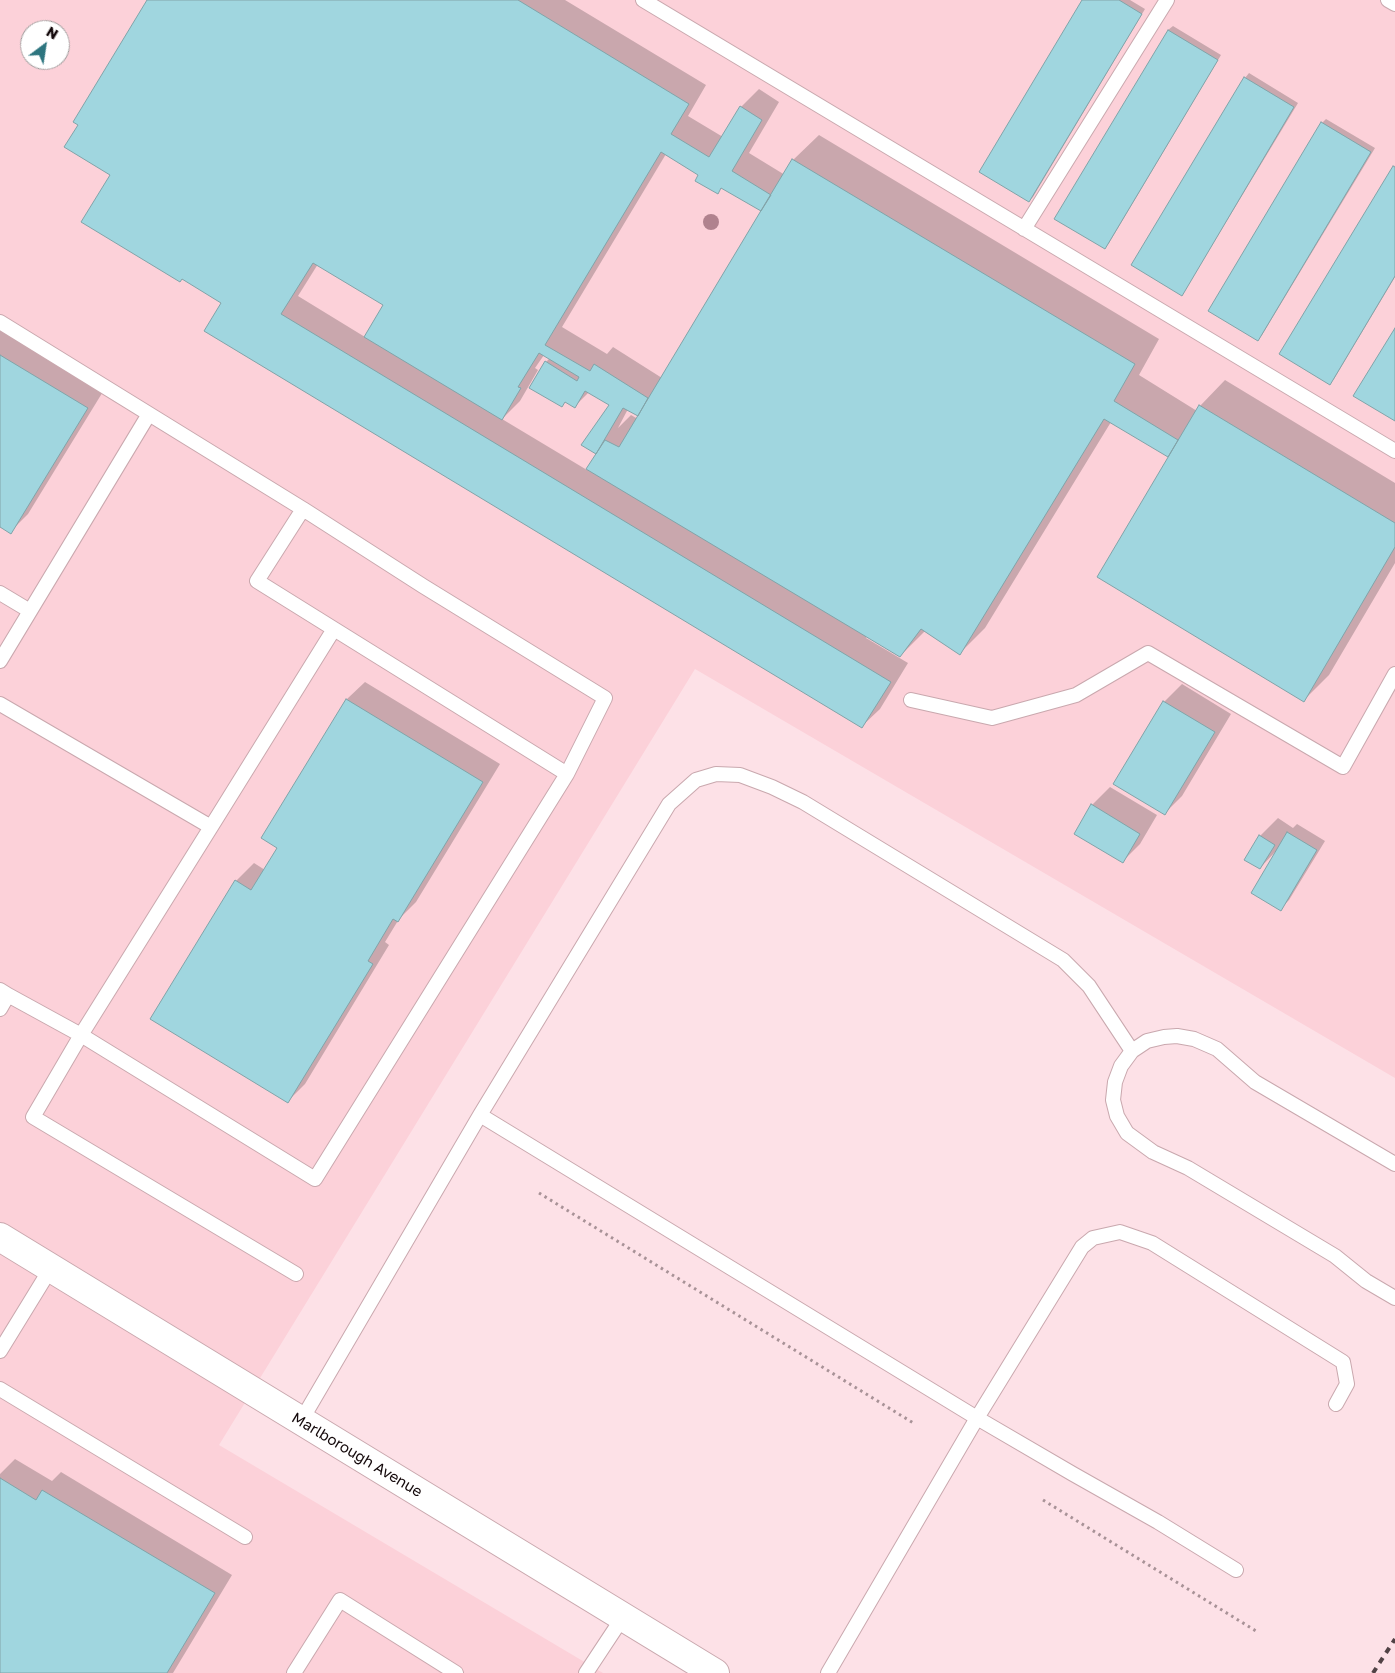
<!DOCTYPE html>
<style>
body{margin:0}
#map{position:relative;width:1395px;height:1673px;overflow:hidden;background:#fde1e7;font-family:"Golos Text",sans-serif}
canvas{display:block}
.north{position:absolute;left:20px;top:20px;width:50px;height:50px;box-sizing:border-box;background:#fff;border:1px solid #a19d9d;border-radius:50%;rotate:31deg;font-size:14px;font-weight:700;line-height:20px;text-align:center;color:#14090b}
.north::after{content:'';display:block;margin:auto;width:18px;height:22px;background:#2d757f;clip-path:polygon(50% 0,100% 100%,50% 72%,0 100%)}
</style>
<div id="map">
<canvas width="1395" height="1673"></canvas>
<div class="north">N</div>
</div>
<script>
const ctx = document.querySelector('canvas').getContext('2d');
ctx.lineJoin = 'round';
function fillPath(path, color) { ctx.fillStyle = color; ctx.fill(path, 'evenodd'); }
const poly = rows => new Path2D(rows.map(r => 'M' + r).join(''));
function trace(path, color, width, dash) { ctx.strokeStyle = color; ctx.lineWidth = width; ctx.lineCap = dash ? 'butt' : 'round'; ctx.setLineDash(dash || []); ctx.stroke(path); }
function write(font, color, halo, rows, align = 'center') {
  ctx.font = font + ' "Golos Text",sans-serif'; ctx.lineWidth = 5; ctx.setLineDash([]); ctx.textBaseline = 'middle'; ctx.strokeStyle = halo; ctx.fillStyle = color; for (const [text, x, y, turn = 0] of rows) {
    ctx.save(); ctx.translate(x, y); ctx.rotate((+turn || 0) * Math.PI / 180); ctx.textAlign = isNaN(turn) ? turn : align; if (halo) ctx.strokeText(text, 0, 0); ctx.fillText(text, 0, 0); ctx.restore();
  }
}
fillPath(poly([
 [0,0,1395,0,1395,1078,695,669,219,1445,603,1673,0,1673],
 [30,30,60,30,60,60,30,60]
]), '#fcd1d9');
fillPath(poly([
 [148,0,565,0,706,85,688,116,723,137,741,107,759,89,779,102,749,153,785,175,793,160,819,135,1159,339,1139,375,1197,411,1200,406,1225,380,1395,483,1395,563,1329,675,1304,700,1170,457,1111,422,985,628,960,653,926,630,900,656,867,636,866,638,908,663,880,709,862,726,223,302,111,175],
 [666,154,700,175,717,192,722,187,765,205,662,378,613,347,607,354,562,327],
 [318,264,385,305,365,337,298,296],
 [544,355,550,358,546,362,566,401,574,407,589,392,610,404,583,445,597,454,587,470,502,419,520,401,538,370,535,368],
 [628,409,640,415,638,419,631,415,618,428],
 [1083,0,1130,0,1145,9,1033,197,1029,201],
 [1173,26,1221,55,1109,243,1105,247,1168,30],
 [1249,73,1298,103,1185,290,1245,78],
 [1326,119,1375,148,1262,335,1258,340,1322,123],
 [1395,165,1395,277,1334,379,1330,383],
 [0,327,104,390,28,514,10,532,0,526],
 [365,682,500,764,416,902,399,919,385,942,389,945,305,1084,288,1101,152,1019,236,881,254,863,265,870,279,847,263,838,347,699],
 [1182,684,1231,714,1182,796,1164,814,1164,702],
 [1110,787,1157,815,1140,844,1122,862,1092,805],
 [1278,818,1293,828,1297,824,1325,841,1289,900,1280,909,1276,851,1260,868,1260,836],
 [15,1459,52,1481,61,1472,232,1575,173,1673,0,1673,0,1474]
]), '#0003');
const building = poly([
 [147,0,518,0,689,104,671,134,709,157,740,106,762,120,732,171,771,195,761,211,721,188,718,194,695,181,698,175,661,152,545,345,590,371,594,364,648,398,638,416,623,408,596,454,581,445,609,405,585,391,575,408,565,402,562,407,529,388,545,361,577,381,579,377,539,353,518,387,521,388,502,420,364,337,383,305,313,263,281,314,891,682,862,728,204,331,221,303,182,279,180,282,81,222,110,175,64,147,78,125,73,122,147,0],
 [1082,0,1119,0,1142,14,1029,202,979,172,1082,0],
 [1168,30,1218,60,1105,249,1054,219,1168,30],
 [1244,77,1294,107,1182,296,1131,265,1244,77],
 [1321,122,1371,152,1258,341,1208,311,1321,122],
 [792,159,1135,364,1114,401,1178,440,1168,457,1104,419,960,655,921,629,900,657,586,469,605,440,619,447,792,159],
 [1393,166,1395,167,1395,276,1330,385,1279,354,1393,166],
 [1395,328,1395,421,1353,396,1395,328],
 [0,355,88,408,11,534,0,527,0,355],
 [1199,405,1395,523,1395,547,1304,702,1097,577,1199,405],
 [346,699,483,782,398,922,393,919,368,961,373,964,288,1103,150,1019,235,880,251,890,277,848,261,838,346,699],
 [1163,701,1215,732,1165,815,1113,784,1163,701],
 [1091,804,1140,834,1123,863,1074,834,1091,804],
 [1287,832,1317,850,1281,911,1251,893,1287,832],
 [1259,835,1275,845,1260,869,1244,860,1259,835],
 [0,1478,36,1500,42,1490,215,1593,167,1673,0,1673,0,1478]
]);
fillPath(building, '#a0d6df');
trace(building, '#81a4a9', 1);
const service = poly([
 [643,0,1395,451],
 [1388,0,1395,4],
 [1024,229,1167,0],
 [0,322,303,509,257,581,334,629,211,827,0,704],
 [303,509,423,586,605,698,567,774],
 [0,593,30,611],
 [0,661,149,414],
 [911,700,992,718,1076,695,1148,653,1343,767,1395,674],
 [211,827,81,1035,33,1117,296,1274],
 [0,990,8,995,0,1009],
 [8,995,81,1035,315,1179,567,774,334,629],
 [480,1115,977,1418,1073,1474,1158,1522,1236,1570],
 [1395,1164,1255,1082,1217,1049,1194,1039,1177,1036,1164,1037,1147,1041,1132,1051,1121,1066,1115,1082,1113,1100,1117,1116,1127,1133,1153,1152,1188,1168,1335,1256,1366,1281,1395,1298],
 [0,1351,51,1268],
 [0,1389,245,1537],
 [301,1421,480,1115,669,804,696,780,716,774,740,775,772,787,803,802,1063,960,1089,986,1132,1051],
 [294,1673,340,1600,456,1673],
 [586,1673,623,1617],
 [828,1673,977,1418,1082,1247,1093,1238,1120,1232,1152,1243,1343,1362,1347,1384,1336,1404]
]);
const tertiary = poly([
 [0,1237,715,1673]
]);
trace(service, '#c9a8ae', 16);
trace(tertiary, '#c9a8ae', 30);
trace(poly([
 [539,1193,915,1424],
 [1043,1500,1256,1631]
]), '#a89297', 3, [2.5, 4]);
trace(service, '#fff', 14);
trace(tertiary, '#fff', 28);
trace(poly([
 [1373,1673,1395,1639]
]), '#514245', 4, [6, 6]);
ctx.fillStyle = '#b0828e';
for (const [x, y] of [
 [711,222]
]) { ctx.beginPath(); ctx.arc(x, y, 8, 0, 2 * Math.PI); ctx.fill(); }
write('15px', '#14090b', '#fff', [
 ["Marlborough Avenue",357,1455,31]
]);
</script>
